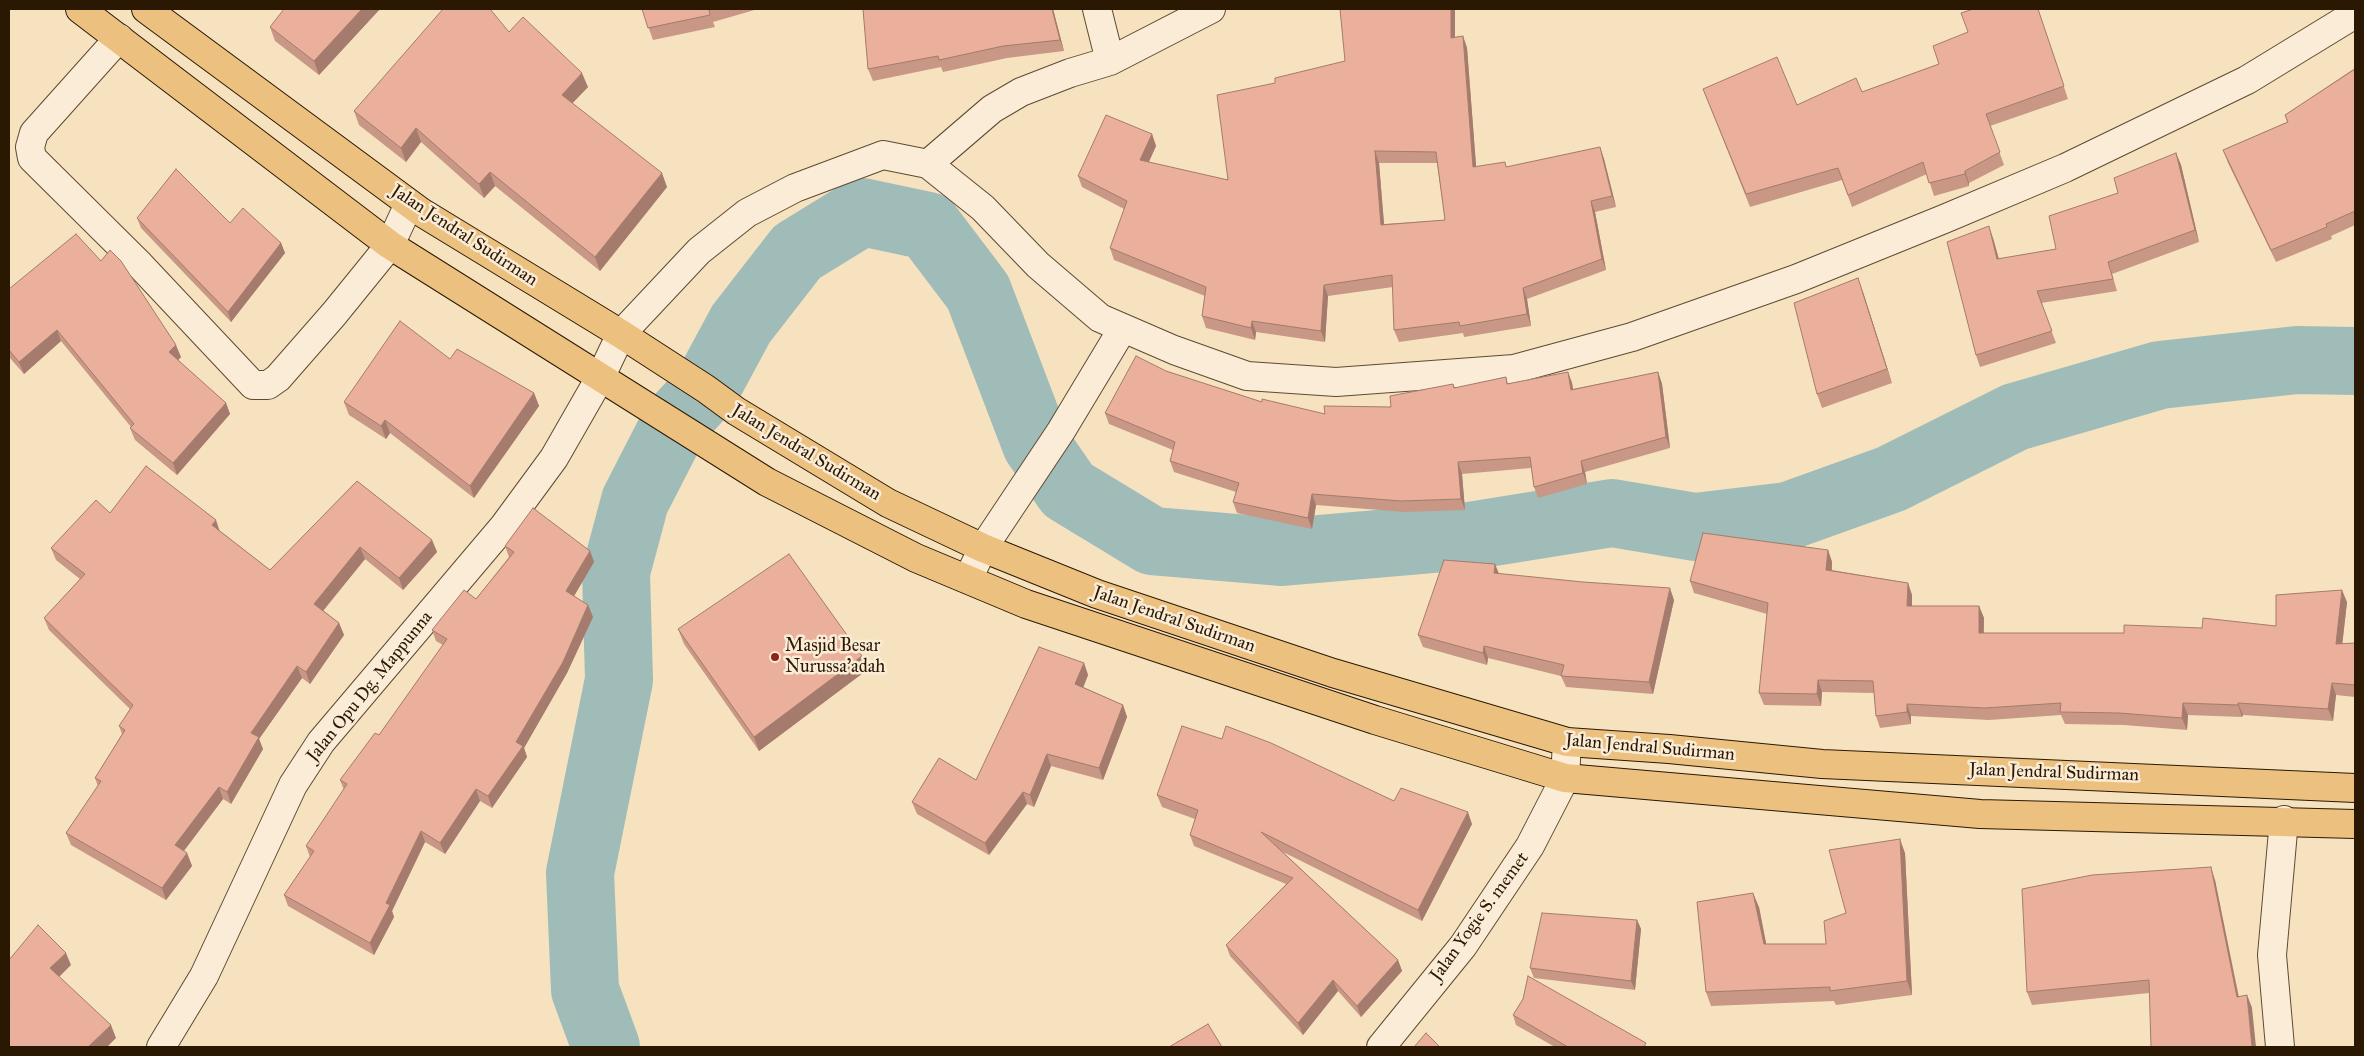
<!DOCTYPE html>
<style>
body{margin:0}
#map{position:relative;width:2364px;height:1056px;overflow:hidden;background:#f7e2c0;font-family:"IM FELL Great Primer",serif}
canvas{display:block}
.frame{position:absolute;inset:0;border:10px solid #2b1803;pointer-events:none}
</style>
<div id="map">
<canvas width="2364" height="1056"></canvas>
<div class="frame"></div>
</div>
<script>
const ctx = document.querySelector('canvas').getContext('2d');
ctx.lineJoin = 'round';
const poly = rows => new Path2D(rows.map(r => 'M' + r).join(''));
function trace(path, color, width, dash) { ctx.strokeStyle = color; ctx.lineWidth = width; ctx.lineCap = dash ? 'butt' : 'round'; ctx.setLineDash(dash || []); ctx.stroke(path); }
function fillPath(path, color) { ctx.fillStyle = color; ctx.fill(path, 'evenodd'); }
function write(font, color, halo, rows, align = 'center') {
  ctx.font = font + ' "IM FELL Great Primer",serif'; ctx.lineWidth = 5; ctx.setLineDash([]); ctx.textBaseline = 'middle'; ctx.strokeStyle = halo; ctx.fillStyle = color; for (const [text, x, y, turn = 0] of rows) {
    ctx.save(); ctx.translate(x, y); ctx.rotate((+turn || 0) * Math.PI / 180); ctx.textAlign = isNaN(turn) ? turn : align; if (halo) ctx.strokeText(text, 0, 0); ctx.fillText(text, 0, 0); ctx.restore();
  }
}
trace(poly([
 [606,1047,585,990,580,873,619,680,616,572,635,501,675,423,706,389,741,324,797,252,862,212,928,226,978,292,1036,444,1068,490,1152,541,1283,552,1469,536,1612,513,1695,527,1788,516,1891,479,2015,417,2160,375,2297,360,2355,361]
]), '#9fbcb9', 68);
const minor = poly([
 [119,38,34,133,30,147,32,158,140,265,253,385,268,385,278,378,334,314,390,245,409,204],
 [1110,61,1211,9],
 [928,164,992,109,1021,92,1070,73,1110,61,1097,9],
 [968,579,983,548,1061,431,1123,328],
 [161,1047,204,976,293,785,321,742,504,526,554,458,601,376,621,334,699,251,747,213,795,188,883,155,928,164,983,208,1038,265,1100,318,1174,350,1247,376,1336,382,1514,369,1632,337,1796,279,1944,219,2065,168,2247,80,2355,14],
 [1381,1047,1463,946,1530,846,1565,778,1567,742],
 [2280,1047,2272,955,2284,820]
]);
const highway = poly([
 [80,9,390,245,767,482,916,558,1026,604,1375,720,1565,778,1980,814,2355,824],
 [146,9,421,212,621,334,706,389,736,411,888,503,983,548,1097,594,1333,673,1567,742,1669,749,1822,764,2355,788]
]);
trace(minor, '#5e4a32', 30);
trace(highway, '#2b1803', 30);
trace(minor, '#faecd6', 28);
trace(highway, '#ecc180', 28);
fillPath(poly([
 [380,9,319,75,275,41,270,27],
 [642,9,758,9,713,22,715,27,653,40],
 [863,9,1053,9,1064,51,1007,58,943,72,941,67,873,81,868,69],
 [2038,9,2068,99,1990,126,2004,165,1969,183,1969,186,1934,196,1927,174,1852,207,1842,180,1750,207,1703,89,1797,105,1862,92,1939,64],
 [509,32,588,87,572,103,667,187,600,271,495,186,484,198,421,142,406,162,359,125,354,111],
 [1463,36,1467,48,1476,166,1507,167,1600,147,1604,159,1616,207,1595,212,1606,270,1527,299,1531,326,1464,337,1463,333,1399,342,1394,330,1393,287,1328,296,1325,342,1256,332,1255,340,1206,328,1202,316,1205,296,1114,260,1110,248,1124,209,1082,187,1078,176,1152,134,1156,146,1149,162,1228,180,1275,83,1455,37],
 [1379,163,1437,163,1445,220,1384,224],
 [2355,68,2355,225,2331,236,2332,239,2276,262,2228,163,2223,150,2287,122,2285,115],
 [2176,153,2181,165,2199,242,2112,274,2117,291,2041,303,2056,343,1980,367,1976,355,1993,238,1999,259,2056,249,2118,193],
 [137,218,230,223,281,243,285,253,231,322,141,228],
 [9,289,181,357,178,360,226,403,230,414,177,475,135,440,130,428,131,427,61,341,24,374,9,357],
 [1863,292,1892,383,1822,408,1817,394],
 [450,359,534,393,539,406,474,498,390,433,386,439,349,415,344,402],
 [1166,371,1262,402,1325,414,1391,407,1453,384,1455,388,1506,377,1508,384,1568,372,1572,383,1573,389,1658,372,1662,384,1670,448,1585,472,1587,484,1538,498,1534,487,1531,468,1462,474,1465,510,1405,512,1316,505,1312,529,1237,513,1233,502,1236,492,1174,472,1170,461,1173,450,1109,424,1105,413],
 [357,481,432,540,437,552,403,590,365,559,323,610,339,623,344,635,310,684,302,678,259,739,263,749,231,804,223,799,184,851,187,853,192,866,166,900,71,845,66,833,98,786,95,778,122,734,119,726,130,709,49,630,44,618,80,579,56,560,51,548,110,513,220,531,270,570],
 [505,546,590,551,594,562,574,596,588,605,593,617,567,673,524,748,527,757,492,808,480,801,445,854,425,842,392,911,394,917,374,955,288,906,284,895,310,857,306,846,344,790,340,780,379,735,443,645,436,641,432,630,476,599,509,557],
 [1828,550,1832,562,1832,570,1908,583,1912,595,1912,606,1979,606,1984,618,1984,633,2124,633,2202,628,2276,626,2347,602,2342,644,2355,643,2355,697,2336,695,2333,721,2243,715,2242,717,2188,715,2187,730,2124,725,2065,724,2061,715,1989,720,1911,716,1911,724,1880,728,1876,716,1874,693,1822,692,1821,706,1764,705,1759,693,1767,614,1694,593,1690,581],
 [1499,574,1674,600,1653,694,1566,687,1561,676,1488,658,1487,665,1423,647,1418,635],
 [678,629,862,656,867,670,759,751,684,644],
 [1084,663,1088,675,1083,687,1123,705,1127,717,1103,780,1051,766,1034,807,1027,804,989,855,917,814,912,802,976,780],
 [1157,795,1394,801,1472,824,1422,921,1283,852,1398,960,1402,971,1361,1017,1338,991,1303,1035,1230,956,1226,945,1286,884,1194,846,1190,835,1195,819,1162,807],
 [1905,853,1912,995,1836,1005,1834,1001,1711,1006,1706,992,1759,907,1766,944,1826,944,1846,913],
 [2215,880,2239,997,2247,995,2252,1008,2149,993,2032,1005,2027,992],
 [1637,920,1641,929,1635,990,1534,978,1530,968],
 [1523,999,1648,1047,1555,1047,1516,1025,1513,1015]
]), '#c99785');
fillPath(poly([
 [362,9,380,9,319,75,314,61],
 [1052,9,1053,9,1064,51,1060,40],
 [1451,9,1455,9,1455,49,1451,38],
 [1463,36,1467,48,1477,178,1473,167],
 [582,73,588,87,567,109,562,95],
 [416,128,421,142,406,162,401,148],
 [1152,134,1156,146,1144,172,1140,160],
 [1600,147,1604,159,1616,207,1612,196],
 [1375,151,1379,163,1385,236,1381,225],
 [2176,153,2181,165,2199,242,2195,230],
 [1965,171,1969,183,1969,186,1965,174],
 [490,172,495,186,484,198,479,184],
 [662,173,667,187,600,271,595,257],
 [1591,201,1595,212,1606,270,1602,259],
 [1989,226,1993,238,2002,271,1997,259],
 [281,243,285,253,231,322,228,312],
 [1858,278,1863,292,1892,383,1887,369],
 [1324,285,1328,296,1325,342,1321,331],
 [1523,288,1527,299,1531,326,1527,314],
 [1252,321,1256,332,1255,340,1251,328],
 [57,330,61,341,24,374,19,362],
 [176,345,181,357,174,364,169,352],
 [1568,372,1572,383,1575,401,1571,390],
 [1658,372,1662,384,1670,448,1666,437],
 [534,393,539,406,474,498,470,486],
 [226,403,230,414,177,475,173,463],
 [385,420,390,433,386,439,381,426],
 [1581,461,1585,472,1587,484,1583,473],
 [1458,462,1462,474,1465,510,1461,499],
 [1312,494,1316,505,1312,529,1308,518],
 [216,520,220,532,212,525],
 [432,540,437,552,403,590,399,578],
 [360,547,365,559,319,616,314,604],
 [1828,550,1832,562,1831,582,1826,570],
 [590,551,594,562,570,603,566,591],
 [1495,564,1500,576,1494,573],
 [1908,583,1912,595,1912,618,1907,606],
 [1670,588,1674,600,1653,694,1649,682],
 [2342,590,2347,602,2341,656,2336,644],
 [588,605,593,617,567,673,524,748,527,757,492,808,488,796],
 [1979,606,1984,618,1983,645,1979,633],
 [339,623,344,635,310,684,306,672],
 [1484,646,1488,658,1487,665,1483,653],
 [862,656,867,670,759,751,754,737],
 [1084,663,1088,675,1080,696,1075,684],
 [297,666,302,678,259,739,263,749,231,804,227,792,251,733],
 [1818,680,1822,692,1821,706,1817,694],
 [2332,683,2336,695,2333,721,2328,709],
 [2183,703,2188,715,2187,730,2182,718],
 [2238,703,2243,715,2242,717,2238,705],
 [1907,704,1911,716,1911,724,1907,712],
 [1123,705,1127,717,1103,780,1099,768],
 [1047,754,1051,766,1034,807,1030,795],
 [219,787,223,799,179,857,175,845],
 [476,789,480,801,445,854,440,843],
 [1023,792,1027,804,989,855,985,843],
 [1468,812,1472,824,1422,921,1418,910],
 [421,831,425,842,392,911,394,917,374,955,370,943,386,903],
 [1900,839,1905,853,1912,995,1907,981],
 [187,853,192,866,166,900,162,888],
 [2211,867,2215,880,2241,1010,2237,997],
 [1753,893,1759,907,1769,958,1764,944],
 [1637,920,1641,929,1635,990,1631,981],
 [66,953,71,965,55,981,50,968],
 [1398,960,1402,971,1361,1017,1357,1006],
 [1333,980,1338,991,1303,1035,1298,1023],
 [2247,995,2252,1008,2256,1047,2252,1047],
 [111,1025,116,1038,107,1047,88,1047]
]), '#a47b6c');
const building = poly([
 [284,9,362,9,314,61,270,27,284,9],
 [443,9,490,9,509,32,523,17,582,73,562,95,662,173,595,257,490,172,479,184,416,128,401,148,354,111,443,9],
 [642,9,714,9,709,10,710,15,648,28,642,9],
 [863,9,1052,9,1060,40,1003,46,939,60,938,56,868,69,863,9],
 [1340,9,1451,9,1451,38,1463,36,1473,167,1505,162,1506,167,1600,147,1612,196,1591,201,1602,259,1523,288,1527,314,1460,326,1459,322,1394,330,1392,275,1324,285,1321,331,1252,321,1251,328,1202,316,1206,287,1110,248,1127,201,1078,176,1106,115,1152,134,1140,160,1228,180,1217,95,1275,83,1275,78,1345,61,1340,9],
 [1375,151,1436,152,1445,220,1381,225,1375,151],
 [1973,9,2038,9,2064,86,1986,114,2000,152,1965,171,1965,174,1929,183,1923,162,1848,195,1838,168,1746,194,1703,89,1777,57,1797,105,1856,78,1862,92,1939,64,1933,46,1968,32,1961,13,1973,9],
 [2355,69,2355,211,2326,224,2327,227,2271,250,2223,150,2288,122,2285,115,2355,69],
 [2176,153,2195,230,2108,262,2113,279,2037,291,2052,331,1976,355,1947,242,1989,226,1997,259,2056,249,2049,216,2118,193,2114,178,2176,153],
 [176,169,230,223,243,208,281,243,228,312,137,218,176,169],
 [76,234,101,261,110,250,121,261,176,345,169,352,226,403,173,463,130,428,134,424,57,330,19,362,9,350,9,289,76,234],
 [1858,278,1887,369,1817,394,1794,303,1858,278],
 [400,321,450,359,457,349,534,393,470,486,385,420,381,426,344,402,400,321],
 [1136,356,1166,371,1262,402,1262,399,1325,414,1324,406,1391,407,1390,396,1453,384,1454,388,1506,377,1507,384,1568,372,1571,390,1658,372,1666,437,1581,461,1583,473,1534,487,1530,457,1458,462,1461,499,1401,501,1312,494,1308,518,1233,502,1239,483,1170,461,1175,442,1105,413,1136,356],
 [146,466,216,520,212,525,270,570,357,481,432,540,399,578,360,547,314,604,339,623,306,672,297,666,251,733,259,737,227,792,219,787,175,845,187,853,162,888,66,833,101,781,95,778,125,730,119,726,133,705,44,618,85,574,51,548,96,500,110,513,146,466],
 [533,508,590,551,566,591,588,605,563,662,516,742,523,746,488,796,476,789,440,843,421,831,386,903,390,905,370,943,284,895,314,851,306,846,347,784,340,780,375,733,379,735,447,639,432,630,464,590,476,599,514,552,505,546,533,508],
 [1703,533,1828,550,1826,570,1908,583,1907,606,1979,606,1979,633,2124,633,2124,625,2202,628,2203,618,2276,626,2276,595,2342,590,2336,644,2355,643,2355,685,2332,683,2328,709,2238,703,2238,705,2183,703,2182,718,2119,713,2060,712,2061,703,1985,708,1907,704,1907,712,1876,716,1873,681,1818,680,1817,694,1759,693,1768,603,1690,581,1703,533],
 [789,554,862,656,754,737,678,629,789,554],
 [1444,560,1495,564,1494,573,1583,582,1670,588,1649,682,1561,676,1564,665,1484,646,1483,653,1418,635,1444,560],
 [1039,647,1084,663,1075,684,1123,705,1099,768,1047,754,1030,795,1023,792,985,843,912,802,939,758,976,780,1039,647],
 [1182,726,1222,739,1226,726,1271,743,1394,801,1401,788,1468,812,1418,910,1261,832,1398,960,1357,1006,1333,980,1298,1023,1226,945,1293,878,1190,835,1198,810,1157,795,1182,726],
 [1900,839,1907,981,1830,991,1830,987,1706,992,1697,902,1753,893,1764,944,1826,944,1824,921,1846,913,1829,850,1900,839],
 [2211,867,2237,997,2247,995,2252,1047,2151,1047,2149,980,2027,992,2022,889,2092,875,2211,867],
 [1542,913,1637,920,1631,981,1530,968,1542,913],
 [38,925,66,953,50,968,111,1025,88,1047,9,1047,9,1004,10,1002,9,1001,9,960,38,925],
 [1528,976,1646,1043,1644,1047,1568,1047,1513,1015,1523,999,1528,976],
 [1208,1024,1222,1047,1169,1047,1208,1024],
 [1426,1033,1440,1047,1414,1047,1426,1033]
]);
fillPath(building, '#eab09b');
trace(building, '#a47b6c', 1);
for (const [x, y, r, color] of [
 [775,657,5,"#8f2418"]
]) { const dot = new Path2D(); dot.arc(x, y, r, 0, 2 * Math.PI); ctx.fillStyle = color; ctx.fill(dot); trace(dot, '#faecd6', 2); }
write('18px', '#2b1803', '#faecd6', [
 ["Jalan Jendral Sudirman",464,236,33],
 ["Jalan Jendral Sudirman",806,453,31],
 ["Jalan Jendral Sudirman",1174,620,19],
 ["Jalan Opu Dg. Mappunna",370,687,-51],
 ["Jalan Jendral Sudirman",1650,748,5],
 ["Jalan Jendral Sudirman",2054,773,2],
 ["Jalan Yogie S. memet",1480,917,-54]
]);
write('18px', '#2b1803', '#faecd6', [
 ["Masjid Besar",785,647],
 ["Nurussa'adah",785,668]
], 'left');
</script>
